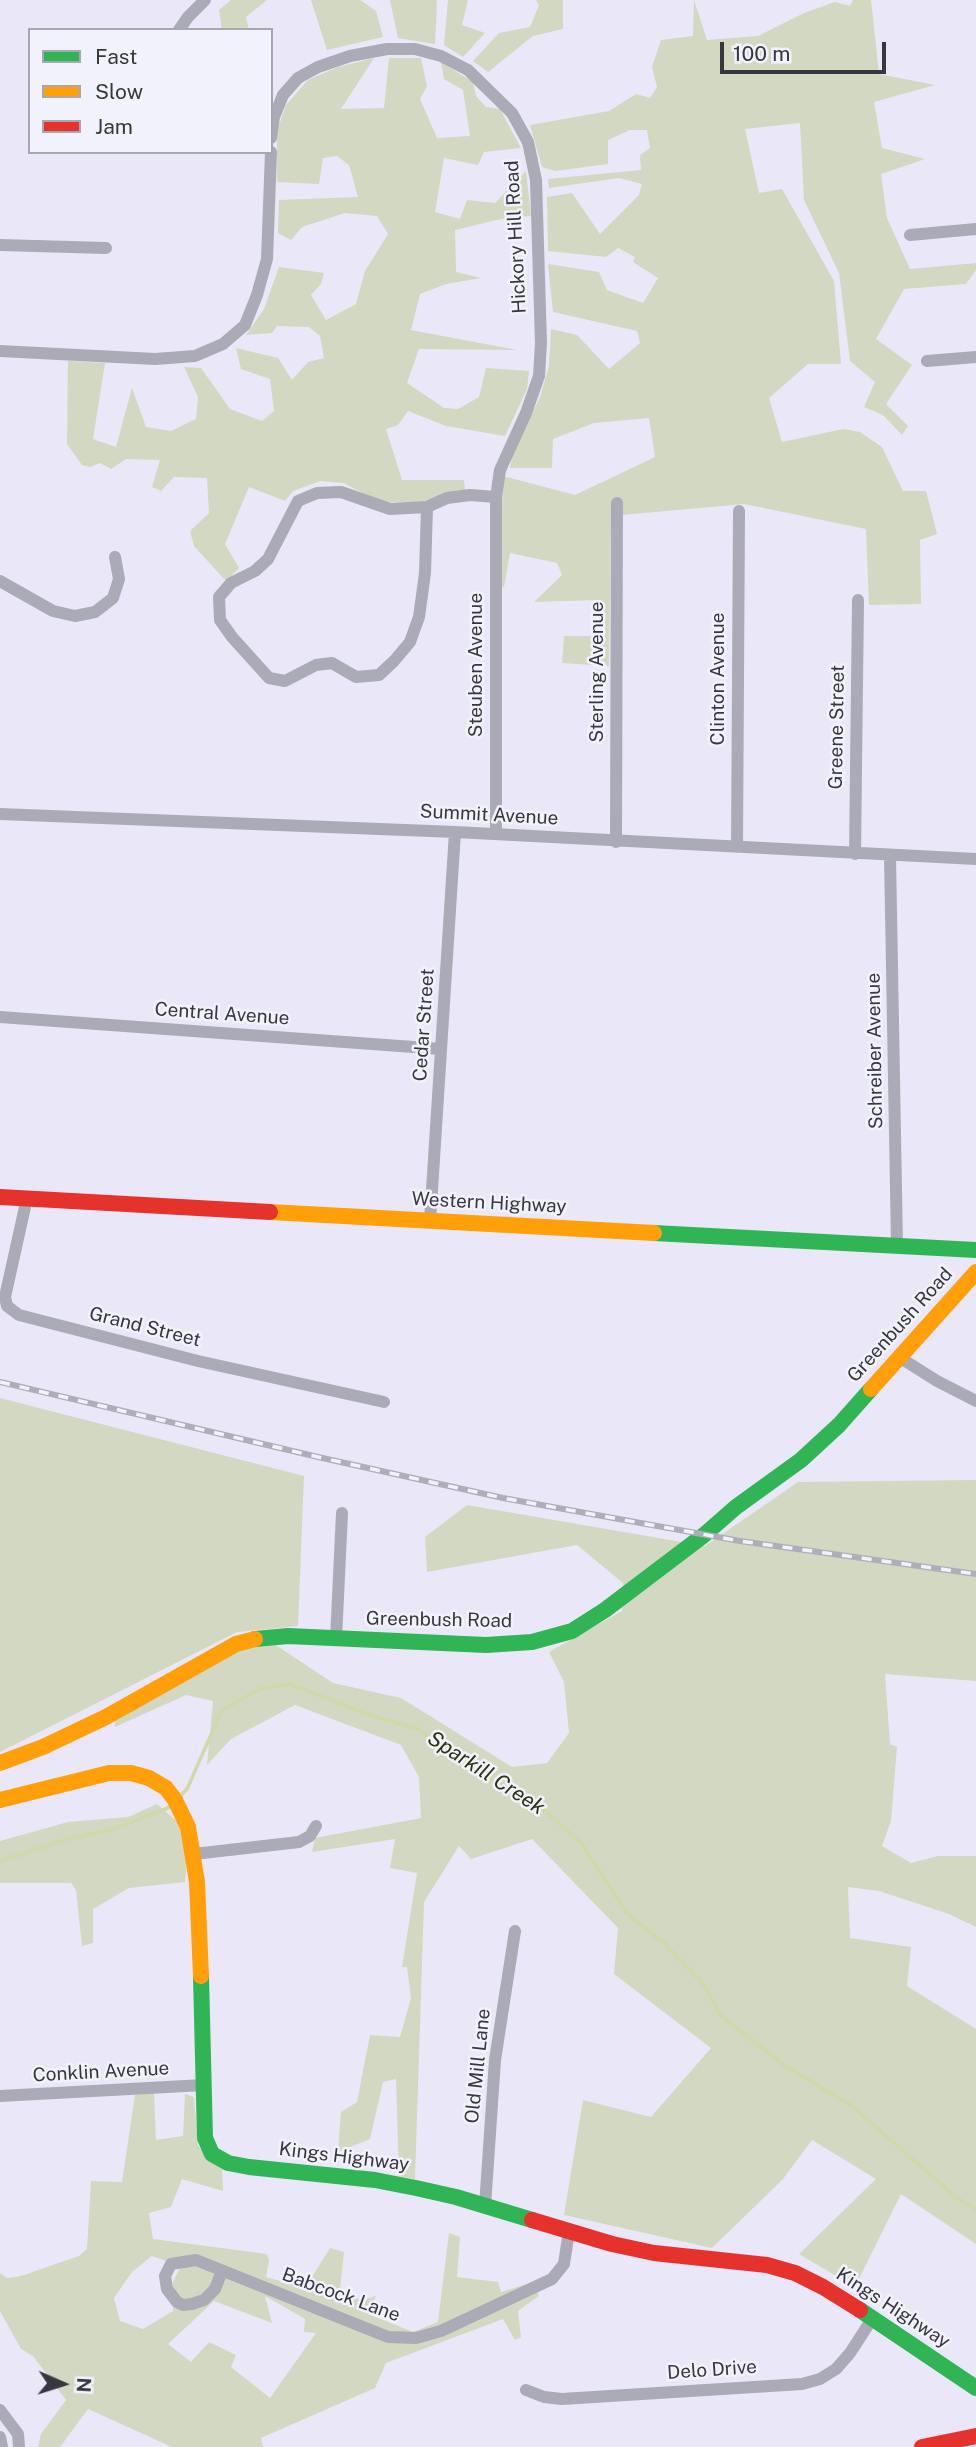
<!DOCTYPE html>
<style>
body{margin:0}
#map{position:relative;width:976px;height:2447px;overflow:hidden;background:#eae8f8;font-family:"Public Sans",sans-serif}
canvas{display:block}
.legend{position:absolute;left:28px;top:28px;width:245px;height:126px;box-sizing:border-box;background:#f2f2fd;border:2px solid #a7a7b2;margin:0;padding:9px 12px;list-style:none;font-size:21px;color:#373641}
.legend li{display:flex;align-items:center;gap:14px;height:35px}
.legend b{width:35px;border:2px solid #a7a7b2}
.north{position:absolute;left:28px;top:2349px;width:70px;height:70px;-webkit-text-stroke:5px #f2f2fd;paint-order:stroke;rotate:93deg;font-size:19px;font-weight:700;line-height:28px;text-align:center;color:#373641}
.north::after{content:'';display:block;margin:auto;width:24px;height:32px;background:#373641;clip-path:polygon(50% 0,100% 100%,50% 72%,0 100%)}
.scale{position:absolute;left:720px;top:42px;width:166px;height:32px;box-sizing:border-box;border:4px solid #373641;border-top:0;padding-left:9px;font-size:21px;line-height:24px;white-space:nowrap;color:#373641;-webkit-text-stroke:5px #f2f2fd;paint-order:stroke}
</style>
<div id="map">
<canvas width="976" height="2447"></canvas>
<ul class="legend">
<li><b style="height:9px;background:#30b455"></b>Fast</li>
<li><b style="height:9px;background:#ff9f0a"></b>Slow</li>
<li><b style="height:9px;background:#e5322d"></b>Jam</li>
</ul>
<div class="north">N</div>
<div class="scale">100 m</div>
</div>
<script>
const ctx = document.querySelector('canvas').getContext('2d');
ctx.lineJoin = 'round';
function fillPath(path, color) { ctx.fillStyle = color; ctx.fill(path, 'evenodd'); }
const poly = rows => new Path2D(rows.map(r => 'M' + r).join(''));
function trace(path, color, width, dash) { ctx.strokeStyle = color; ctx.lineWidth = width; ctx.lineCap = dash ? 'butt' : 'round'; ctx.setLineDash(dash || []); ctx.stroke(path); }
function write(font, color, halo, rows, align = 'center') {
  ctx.font = font + ' "Public Sans",sans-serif'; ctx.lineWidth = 5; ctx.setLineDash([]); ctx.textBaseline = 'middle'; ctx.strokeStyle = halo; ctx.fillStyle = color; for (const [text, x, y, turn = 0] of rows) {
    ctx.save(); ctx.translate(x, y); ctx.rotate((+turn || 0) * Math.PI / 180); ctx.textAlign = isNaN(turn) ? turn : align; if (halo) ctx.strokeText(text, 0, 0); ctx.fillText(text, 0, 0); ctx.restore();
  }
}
fillPath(poly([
 [231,0,267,0,246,17,249,30,222,30,219,10],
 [311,0,360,0,376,11,383,37,327,50],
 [390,0,437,0,435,44,398,38],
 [448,0,468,0,462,25,485,33,463,57,444,45],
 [536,0,563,0,563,29,533,36,488,72,473,61,499,33,530,27,539,5],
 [694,0,707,40,758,36,804,13,835,2,850,6,853,0,871,0,879,74,935,85,874,102,882,148,925,159,881,174,887,218,910,269,976,263,976,270,966,284,904,289,876,339,912,365,886,404,908,426,902,435,883,415,864,407,875,382,850,361,839,273,804,200,800,123,745,129,759,193,782,189,834,281,841,364,808,364,769,398,782,442,843,429,860,432,882,447,903,491,926,491,937,534,920,540,921,604,869,605,866,529,744,504,611,516,609,666,562,663,564,636,599,636,596,600,534,602,562,575,557,563,510,553,504,587,500,585,503,476,575,495,655,457,649,418,594,423,553,439,552,468,510,468,512,455,540,397,549,366,551,329,577,335,609,369,640,343,637,331,553,312,548,264,599,272,607,290,643,303,658,278,633,262,635,257,618,248,606,257,548,251,547,197,572,193,600,234,639,195,642,184,619,178,549,188,548,179,641,170,640,155,650,148,647,130,630,130,608,140,608,164,555,171,542,167,530,125,609,111,636,94,650,98,657,87,652,67,661,40,693,36],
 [374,58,341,109,384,108,389,58,421,58,427,86,420,99,437,138,470,136,463,90,444,79,441,62,473,82,476,96,486,107,500,109,521,148,484,152,478,165,444,158,435,212,460,219,467,200,495,203,526,171,531,216,501,219,455,230,456,272,481,278,446,284,420,294,411,330,517,350,419,349,407,383,444,408,458,409,479,397,486,368,529,371,527,389,505,436,446,426,408,411,398,425,386,429,402,480,464,480,465,490,424,502,389,502,369,497,344,483,320,481,293,491,285,501,249,487,225,544,239,568,226,581,194,546,190,531,209,513,207,478,174,477,161,491,152,487,160,460,126,459,111,469,100,463,90,467,82,465,67,444,68,361,105,363,93,439,116,447,132,388,146,427,171,431,196,419,198,397,184,367,201,368,230,409,262,421,274,411,270,379,241,369,236,348,278,358,292,380,308,362,324,358,320,336,309,327,277,326,272,333,246,335,264,309,279,267,324,273,321,284,311,295,326,320,356,304,365,271,388,234,377,216,345,213,302,227,291,240,278,233,279,200,358,197,349,165,337,156,323,158,319,184,277,182,277,131,286,105,308,80,338,67],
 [0,1398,304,1476,298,1626,237,1632,0,1752],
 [976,1480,976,1681,885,1674,890,1744,897,1747,891,1821,882,1846,911,1863,938,1856,976,1856,976,1927,949,1914,879,1891,848,1887,850,1938,911,1947,907,1986,976,2029,976,2244,901,2194,855,2287,799,2254,876,2179,812,2140,783,2179,712,2248,564,2215,583,2100,651,2117,711,2048,614,1974,618,1928,532,1839,471,1859,459,1846,424,1902,415,2179,399,2176,396,2079,383,2082,370,2139,338,2152,341,2112,357,2102,370,2035,400,2037,411,1998,407,1967,402,1967,417,1873,390,1868,395,1839,312,1852,315,1838,421,1818,419,1777,401,1745,295,1705,231,1739,207,1765,213,1701,186,1695,115,1727,115,1715,235,1650,271,1642,333,1683,401,1698,512,1767,547,1763,569,1733,564,1682,549,1652,622,1611,623,1583,577,1545,427,1572,425,1537,467,1505,705,1546,798,1482],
 [157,1804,180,1824,187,1857,185,1882,129,1888,93,1909,93,1943,82,1946,76,1890,71,1883,0,1883,0,1841,68,1822,128,1817],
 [154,2093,156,2140,183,2136,185,2094,194,2097,198,2145,209,2161,222,2169,223,2191,182,2179,171,2207,149,2213,153,2239,267,2254,269,2261,266,2277,305,2288,330,2248,344,2252,340,2289,348,2295,363,2300,376,2296,368,2314,413,2332,438,2322,449,2233,460,2237,457,2277,498,2282,501,2292,533,2282,539,2296,518,2311,521,2337,515,2340,503,2319,386,2363,375,2388,261,2438,263,2447,172,2447,88,2409,60,2447,38,2447,41,2434,66,2400,33,2356,21,2349,0,2311,0,2273,7,2278,21,2276,79,2256,87,2249,91,2181,122,2182,135,2095],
 [152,2256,181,2266,173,2282,173,2311,143,2329,120,2321,114,2298,132,2272],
 [265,2296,305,2319,304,2332,316,2333,270,2398,231,2367,236,2355,209,2342,191,2362,168,2344,214,2301,272,2323]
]), '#d2d8c1');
trace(poly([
 [180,1796,187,1789,222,1710,260,1689,290,1684,367,1714,418,1729,495,1783,533,1800,581,1843,628,1915,663,1942,704,1985,720,2015,784,2065,852,2106,957,2198,976,2209],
 [0,1861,68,1839,110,1830,168,1808,172,1804]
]), '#cfd9a9', 3.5);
trace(poly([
 [179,30,188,17,205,0],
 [271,138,274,117,283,95,298,78,318,67,350,56,387,49,415,49,441,56,468,70,512,113,528,142,536,180,541,343,539,376,526,413,500,470,496,497,496,834],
 [910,235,976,229],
 [0,245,106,248],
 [0,351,155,359,195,356,223,344,245,325,257,295,267,259,271,152],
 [927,361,976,357],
 [427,507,425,573,419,617,410,642,394,661,379,675,356,677,332,663,316,665,285,681,269,678,232,637,220,620,219,597,231,583,255,571,268,559,298,501,317,493,341,492,390,509,427,507,447,498,470,495,496,497],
 [0,581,53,611,75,616,95,612,113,598,119,579,115,557],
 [0,814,455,832,976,859],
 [616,842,617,503],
 [737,847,739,511],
 [855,854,858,600],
 [890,856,897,1245],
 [0,1017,441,1049],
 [27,1198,5,1297,7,1306,19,1315,198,1361,384,1402],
 [430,1221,455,832],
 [899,1357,937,1381,976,1401],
 [336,1639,342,1513],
 [194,1854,299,1842,310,1836,316,1826],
 [0,2096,204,2085],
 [485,2206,495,2060,515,1931],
 [222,2271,215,2289,204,2300,192,2304,183,2305,177,2302,167,2289,165,2276,171,2264,196,2260,388,2337,416,2338,441,2331,552,2279,564,2264,569,2231],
 [526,2390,544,2397,562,2399,802,2384,820,2379,836,2369,850,2353,872,2319],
 [0,2410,18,2434,19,2447],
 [0,2437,2,2447]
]), '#abaab7', 12);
trace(poly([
 [654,1233,976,1250],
 [255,1639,288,1636,486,1645,532,1642,572,1631,605,1610,704,1535,736,1507,801,1460,839,1425,871,1389],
 [201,1976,205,2138,212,2154,228,2163,249,2167,375,2180,416,2188,456,2197,532,2220],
 [860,2310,976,2388]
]), '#30b455', 16);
trace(poly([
 [270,1212,654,1233],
 [871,1389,976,1272],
 [0,1763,43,1747,106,1717,236,1644,255,1639],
 [0,1800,109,1773,131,1773,149,1778,166,1788,175,1800,188,1827,197,1882,201,1976]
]), '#ff9f0a', 16);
trace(poly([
 [0,1197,270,1212],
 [532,2220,612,2244,654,2253,767,2265,795,2273,823,2287,860,2310],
 [922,2447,976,2436]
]), '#e5322d', 16);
const rail = poly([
 [0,1382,318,1457,503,1498,740,1541,976,1574]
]);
trace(rail, '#aeadb9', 6);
trace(rail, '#f2f2fd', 3.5, [10]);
write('19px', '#373641', '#f2f2fd', [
 ["Hickory Hill Road",516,237,-93],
 ["Steuben Avenue",476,665,-90],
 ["Sterling Avenue",597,672,-90],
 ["Clinton Avenue",718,679,-90],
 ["Greene Street",837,727,-89],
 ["Summit Avenue",489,815,3],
 ["Central Avenue",222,1014,4],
 ["Cedar Street",424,1025,-86],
 ["Schreiber Avenue",875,1051,-91],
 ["Western Highway",489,1203,3],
 ["Greenbush Road",900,1325,-48],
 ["Grand Street",145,1327,14],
 ["Greenbush Road",439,1620,1],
 ["Old Mill Lane",478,2066,-84],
 ["Conklin Avenue",101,2072,-3],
 ["Kings Highway",344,2157,7],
 ["Babcock Lane",341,2295,20],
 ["Kings Highway",893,2308,33],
 ["Delo Drive",712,2370,-4]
]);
write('italic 21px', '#2d3211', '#f2f2fd', [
 ["Sparkill Creek",486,1773,33]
]);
</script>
